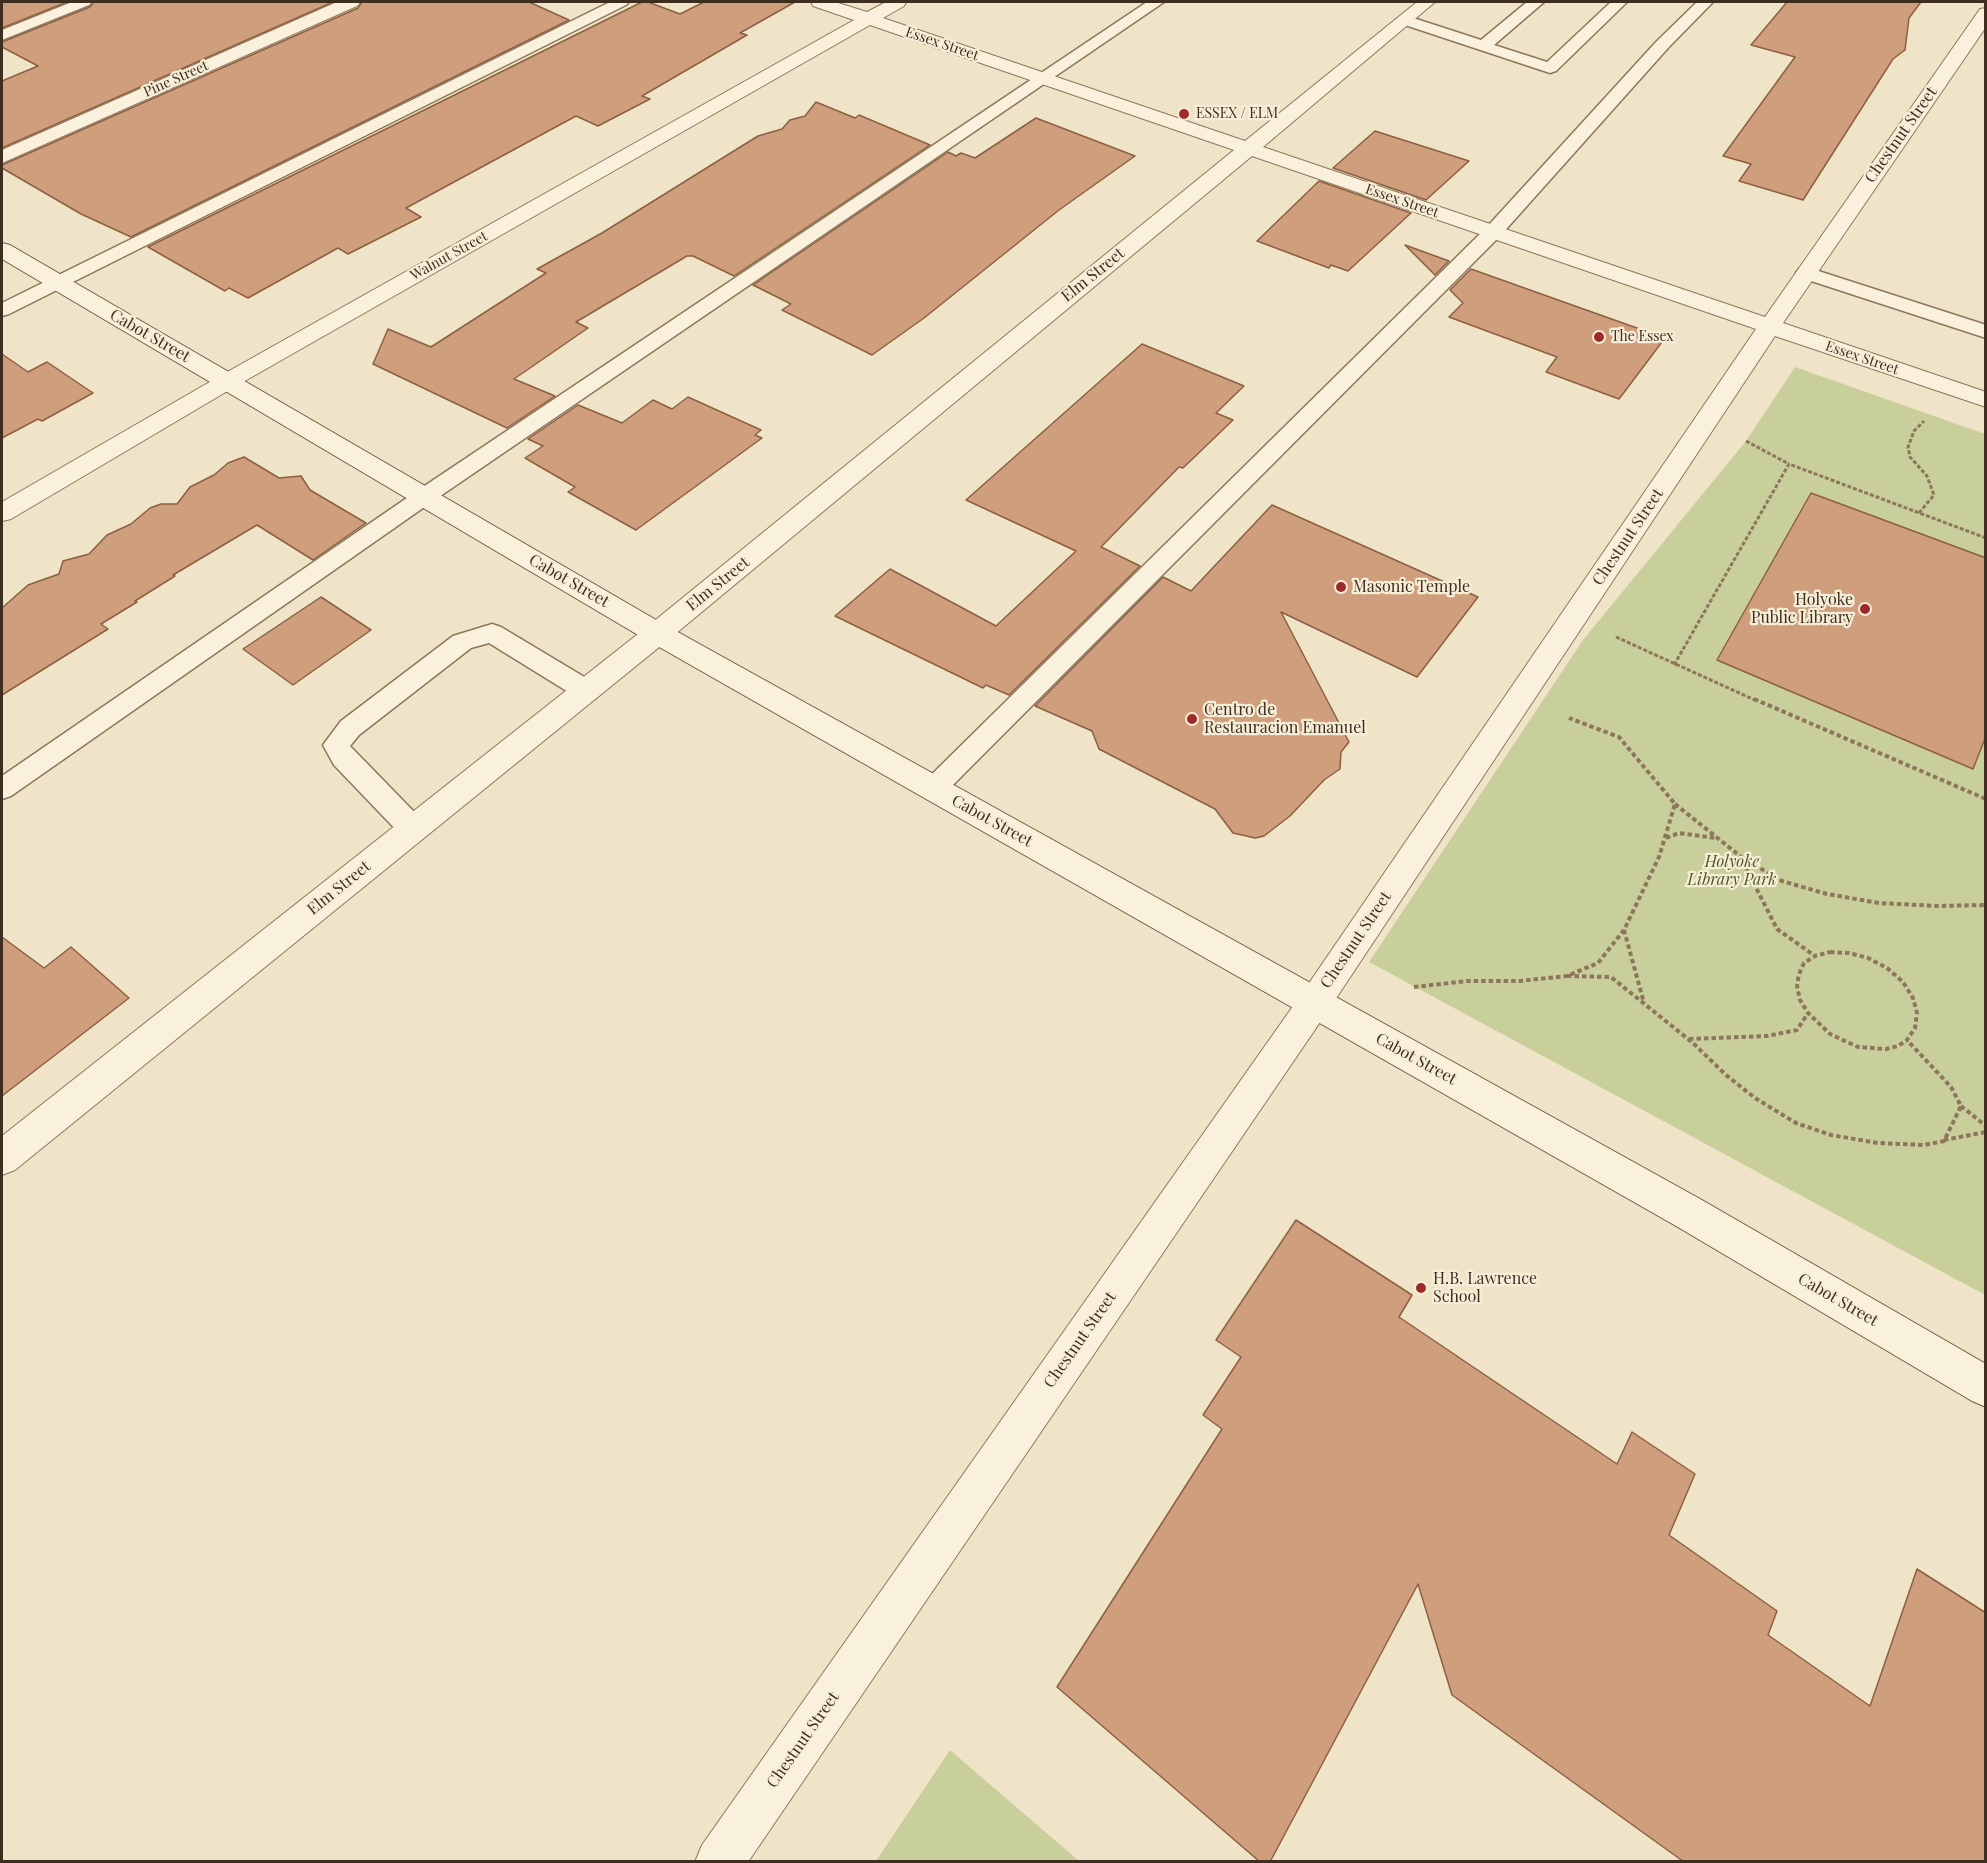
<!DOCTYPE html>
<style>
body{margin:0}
#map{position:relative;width:1987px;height:1863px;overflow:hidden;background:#f0e4c8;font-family:"Playfair Display",serif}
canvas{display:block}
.frame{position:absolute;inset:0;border:3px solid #3d2e20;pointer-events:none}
</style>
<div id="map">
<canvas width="1987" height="1863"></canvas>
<div class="frame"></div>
</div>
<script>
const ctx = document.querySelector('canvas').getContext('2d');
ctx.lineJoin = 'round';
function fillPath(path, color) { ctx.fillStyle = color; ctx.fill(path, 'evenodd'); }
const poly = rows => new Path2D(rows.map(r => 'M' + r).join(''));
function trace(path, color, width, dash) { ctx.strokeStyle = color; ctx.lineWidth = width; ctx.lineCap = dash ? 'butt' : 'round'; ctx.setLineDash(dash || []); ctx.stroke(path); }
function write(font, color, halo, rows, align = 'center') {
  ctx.font = font + ' "Playfair Display",serif'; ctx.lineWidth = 4.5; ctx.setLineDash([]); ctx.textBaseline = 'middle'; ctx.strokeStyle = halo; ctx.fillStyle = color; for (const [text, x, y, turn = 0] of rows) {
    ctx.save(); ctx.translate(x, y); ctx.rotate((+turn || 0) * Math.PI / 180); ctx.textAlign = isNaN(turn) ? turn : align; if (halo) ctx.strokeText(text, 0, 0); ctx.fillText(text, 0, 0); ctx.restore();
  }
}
fillPath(poly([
 [1795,367,1985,434,1985,1295,1369,962,1583,640,1746,441],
 [950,1750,1079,1861,876,1861]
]), '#c9cf9b');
const building = poly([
 [2,2,67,2,2,28,2,2],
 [94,2,333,2,2,148,2,81,38,66,2,47,2,42,90,7,94,2],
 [362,2,529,2,569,20,131,237,81,214,2,168,2,165,358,8,362,2],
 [642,2,648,2,680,14,704,2,795,2,740,33,747,35,642,96,650,99,598,126,576,116,406,208,421,217,348,254,338,248,248,298,229,288,225,291,148,247,642,2],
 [1787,2,1921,2,1909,18,1905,50,1893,59,1803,200,1739,181,1751,164,1723,156,1795,57,1751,45,1787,2],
 [816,102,855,118,859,115,930,145,734,276,693,256,687,256,576,322,588,328,514,379,555,396,507,428,373,364,388,329,431,347,546,273,537,269,602,233,758,136,782,129,790,120,805,116,816,102],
 [1036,118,1135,156,1059,210,924,318,872,355,782,310,791,304,753,285,948,152,956,156,961,153,975,158,1036,118],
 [1375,131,1469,161,1426,200,1333,168,1375,131],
 [1319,181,1411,213,1348,271,1331,265,1329,268,1257,241,1319,181],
 [1405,245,1449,261,1435,275,1405,245],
 [1471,269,1665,338,1619,399,1546,372,1557,357,1449,317,1463,303,1450,290,1471,269],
 [1142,344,1244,386,1216,413,1233,420,1183,468,1179,467,1101,547,1140,566,1009,695,986,685,983,688,835,616,890,569,996,626,1076,551,966,500,1142,344],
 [2,354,28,372,47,362,93,393,42,421,38,419,2,438,2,354],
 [688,397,761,430,755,435,762,438,636,530,568,492,575,487,525,458,543,446,528,439,578,405,622,423,653,400,672,409,688,397],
 [244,457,279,478,301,476,310,490,366,523,313,560,257,525,173,575,175,576,135,601,137,602,101,624,108,629,2,695,2,608,28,585,59,574,63,561,89,554,107,535,131,524,150,508,161,504,177,504,190,487,214,475,228,463,244,457],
 [1811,493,1986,558,1986,736,1973,769,1717,660,1811,493],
 [1272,505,1478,597,1417,677,1281,612,1349,742,1341,752,1340,769,1324,780,1290,816,1264,836,1255,838,1233,833,1215,809,1099,749,1092,731,1035,706,1163,577,1191,591,1272,505],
 [321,597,371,630,293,685,243,649,321,597],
 [2,937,44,968,71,947,129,998,2,1096,2,937],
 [1296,1220,1412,1295,1399,1317,1617,1464,1632,1432,1695,1474,1669,1535,1777,1611,1768,1635,1870,1706,1917,1569,1986,1613,1986,1862,1684,1862,1452,1695,1418,1584,1270,1862,1260,1862,1057,1687,1222,1429,1203,1415,1241,1357,1216,1340,1296,1220]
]);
fillPath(building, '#cf9f7d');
trace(building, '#8d5f41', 1.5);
const service = poly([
 [72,2,92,2,89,5,2,40,2,30,72,2],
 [610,2,629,2,626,5,9,314,2,316,2,303,610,2],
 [1147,2,1164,2,433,501,11,796,2,799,2,776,417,491,1147,2],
 [1527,2,1544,2,1494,45,1547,62,1611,2,1627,2,1556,71,1550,73,1399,23,1396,20,1404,15,1481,40,1527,2],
 [1697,2,1713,2,1668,48,1500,236,943,795,934,798,925,795,921,788,925,781,1486,228,1656,42,1697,2],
 [1806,267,1986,325,1986,338,1799,277,1796,273,1799,269,1806,267],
 [492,624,501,627,596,684,600,691,596,698,587,700,578,698,489,643,471,648,359,735,350,746,423,821,427,829,423,837,413,840,403,837,334,765,323,745,341,721,453,636,492,624]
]);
const minor = poly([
 [337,2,360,2,357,6,2,163,2,150,337,2],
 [811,2,835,2,867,12,886,2,906,2,904,6,883,18,1245,141,1417,2,1435,2,1263,147,1765,317,1980,9,1986,8,1986,27,1783,323,1986,392,1986,407,1775,336,1327,1012,748,1862,695,1862,702,1845,1303,992,1756,329,1252,156,668,640,15,1170,2,1175,2,1136,648,626,1234,150,870,25,236,386,11,519,2,521,2,502,220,376,854,20,813,6,811,2]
]);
const secondary = poly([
 [2,243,10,245,658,621,1702,1200,1986,1364,1986,1407,1972,1401,1676,1226,638,635,2,259,2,243]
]);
trace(service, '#8d765c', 3);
trace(minor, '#8d765c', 2);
trace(secondary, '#6f573f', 2);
trace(poly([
 [1746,441,1789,464],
 [1919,513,1934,495,1927,476,1910,457,1908,447,1914,431,1924,421],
 [1616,637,1757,701],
 [1674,665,1789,464,1986,538]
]), '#8d765c', 3, [4, 2]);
trace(poly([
 [1754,699,1986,799],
 [1675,804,1740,856,1777,929,1815,956],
 [1666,838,1679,833,1715,838],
 [1741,857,1782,881,1827,894,1879,903,1937,906,1986,905],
 [1624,930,1644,1003],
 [1830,952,1849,953,1868,958,1887,968,1903,982,1913,998,1917,1013,1915,1028,1907,1040,1898,1046,1886,1049,1858,1047,1830,1034,1808,1013,1800,1000,1797,986,1799,974,1804,963,1815,956,1830,952],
 [1567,976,1611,977,1693,1043,1726,1075,1755,1098,1796,1123,1831,1135,1878,1143,1924,1145,1944,1141,1961,1106,1951,1087,1907,1040],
 [1414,987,1467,981,1520,981,1567,976,1598,963,1624,930,1659,857,1675,804,1619,737,1569,718],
 [1689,1039,1767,1036,1797,1030,1808,1013],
 [1961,1106,1986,1126],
 [1944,1140,1986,1132]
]), '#8d765c', 4, [4.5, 3]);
fillPath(service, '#faf1dc');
fillPath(minor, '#faf1dc');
fillPath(secondary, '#faf1dc');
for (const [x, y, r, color] of [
 [1184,114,6,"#9e2a2b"],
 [1599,337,6,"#9e2a2b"],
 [1341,587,6,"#9e2a2b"],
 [1865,609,6,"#9e2a2b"],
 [1192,719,6,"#9e2a2b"],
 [1421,1288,6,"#9e2a2b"]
]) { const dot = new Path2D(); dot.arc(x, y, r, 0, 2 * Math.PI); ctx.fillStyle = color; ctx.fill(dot); trace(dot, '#f7eed8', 2); }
write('14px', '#3d2e20', '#f7eed8', [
 ["Essex Street",942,44,19],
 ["Pine Street",176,79,-24],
 ["Essex Street",1402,201,19],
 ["Walnut Street",449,256,-29],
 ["Essex Street",1862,358,19]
]);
write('14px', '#3d2e20', '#f7eed8', [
 ["ESSEX / ELM",1196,114],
 ["The Essex",1611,337]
], 'left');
write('16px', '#3d2e20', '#f7eed8', [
 ["Chestnut Street",1901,135,-55],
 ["Elm Street",1093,275,-39],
 ["Cabot Street",150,336,30],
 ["Chestnut Street",1628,537,-56],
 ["Cabot Street",569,581,30],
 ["Elm Street",718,584,-39],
 ["Cabot Street",992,821,29],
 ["Elm Street",339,888,-39],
 ["Chestnut Street",1356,940,-56],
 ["Cabot Street",1416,1059,29],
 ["Cabot Street",1838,1300,30],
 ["Chestnut Street",1080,1340,-55],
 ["Chestnut Street",803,1740,-55]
]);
write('16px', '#3d2e20', '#f7eed8', [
 ["Masonic Temple",1353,587],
 ["Holyoke",1853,600,"right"],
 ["Public Library",1853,618,"right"],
 ["Centro de",1204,710],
 ["Restauracion Emanuel",1204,728],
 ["H.B. Lawrence",1433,1279],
 ["School",1433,1297]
], 'left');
write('italic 16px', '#4d5a26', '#f7eed8', [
 ["Holyoke",1732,862],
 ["Library Park",1732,880]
]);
</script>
